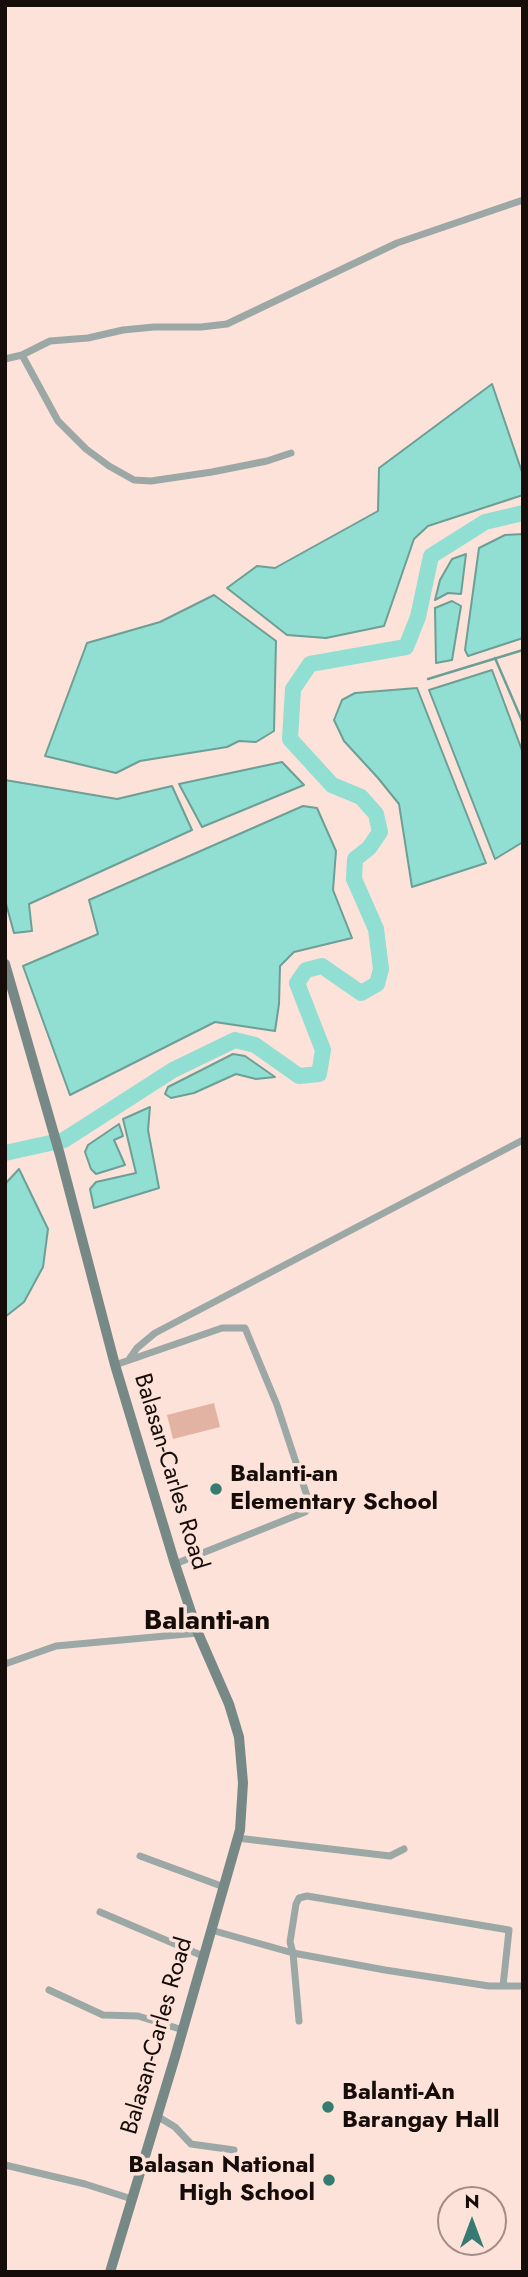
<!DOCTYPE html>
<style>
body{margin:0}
#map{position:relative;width:528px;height:2277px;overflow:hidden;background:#fde2d9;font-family:Jost,sans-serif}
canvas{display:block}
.frame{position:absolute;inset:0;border:7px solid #160d0a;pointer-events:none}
.north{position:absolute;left:437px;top:2186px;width:70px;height:70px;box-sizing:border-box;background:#fde2d9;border:2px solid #a18d86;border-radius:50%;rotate:0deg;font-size:19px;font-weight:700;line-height:28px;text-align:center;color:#160d0a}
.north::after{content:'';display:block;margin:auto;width:24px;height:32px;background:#357b71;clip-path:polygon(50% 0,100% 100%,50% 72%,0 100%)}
</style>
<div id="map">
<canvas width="528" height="2277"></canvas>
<div class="frame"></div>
<div class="north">N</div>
</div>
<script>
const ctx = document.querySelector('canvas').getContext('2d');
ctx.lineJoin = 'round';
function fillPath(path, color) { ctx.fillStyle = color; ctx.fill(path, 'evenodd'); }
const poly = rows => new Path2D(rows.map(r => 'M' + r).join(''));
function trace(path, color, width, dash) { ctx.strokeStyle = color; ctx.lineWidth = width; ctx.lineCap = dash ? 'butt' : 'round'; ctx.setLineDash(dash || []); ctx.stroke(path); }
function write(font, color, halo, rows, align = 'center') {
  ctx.font = font + ' Jost,sans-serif'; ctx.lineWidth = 7; ctx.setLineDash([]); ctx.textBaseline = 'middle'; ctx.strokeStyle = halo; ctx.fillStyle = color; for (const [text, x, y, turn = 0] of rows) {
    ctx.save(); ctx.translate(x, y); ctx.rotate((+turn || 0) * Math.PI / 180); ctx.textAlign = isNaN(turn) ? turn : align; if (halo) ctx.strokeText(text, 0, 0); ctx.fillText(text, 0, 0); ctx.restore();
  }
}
fillPath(poly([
 [214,1403,220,1427,173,1439,167,1415]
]), '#e2b2a3');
const water = poly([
 [492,384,523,475,523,495,428,526,414,539,384,626,326,638,287,635,227,588,257,566,275,568,378,511,379,468,492,384],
 [523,534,523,638,468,656,465,650,479,548,505,535,523,534],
 [466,554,461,594,448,593,435,600,440,580,452,559,466,554],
 [214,595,276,641,274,731,256,742,239,741,227,747,140,761,116,773,45,756,87,643,160,622,214,595],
 [452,601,461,606,452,660,436,663,435,608,452,601],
 [492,670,523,753,523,842,495,859,429,690,492,670],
 [417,688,486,863,412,887,399,804,378,778,344,741,334,720,342,700,355,693,417,688],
 [282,762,304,785,202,827,179,784,282,762],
 [5,780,117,799,172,786,192,830,29,904,32,931,14,933,5,900,5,780],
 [303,806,317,808,336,851,333,890,352,938,294,952,280,966,279,1004,275,1031,215,1022,70,1095,23,966,98,934,89,900,303,806],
 [233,1054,245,1056,275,1077,256,1079,236,1074,194,1093,171,1098,165,1094,168,1087,233,1054],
 [150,1107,148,1130,159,1188,94,1208,90,1189,96,1182,136,1173,123,1119,150,1107],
 [119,1124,123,1136,114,1140,125,1165,96,1174,91,1169,85,1152,88,1145,119,1124],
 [19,1169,48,1229,43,1267,24,1302,5,1317,5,1184,19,1169]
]);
fillPath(water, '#91ded2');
trace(water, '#6c9f96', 2);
trace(poly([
 [495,658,523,723],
 [428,679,523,650]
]), '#6c9f96', 2.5);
trace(poly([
 [5,1153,64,1140,173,1070,235,1040,255,1045,299,1076,319,1074,323,1050,297,983,306,970,322,966,361,993,377,984,381,969,376,929,354,879,355,859,369,848,380,832,376,814,361,797,332,785,290,739,293,689,310,664,406,647,418,617,431,556,485,522,523,513]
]), '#91ded2', 16);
trace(poly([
 [22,355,58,421,86,449,109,466,134,480,151,481,212,472,267,461,291,453],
 [5,359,22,355,50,341,88,338,123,330,154,327,201,327,227,324,397,243,523,200],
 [130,1358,137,1348,155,1333,523,1140],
 [115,1365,222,1328,245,1328,277,1405,308,1499,310,1507,305,1512,175,1564],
 [5,1664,56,1646,198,1633],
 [237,1838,390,1856,404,1849],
 [140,1856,224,1887],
 [100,1912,203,1956],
 [211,1930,293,1953,299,2021],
 [503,1986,509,1930,307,1896,299,1898,296,1904,290,1942,293,1953,385,1970,489,1986,523,1986],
 [49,1990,103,2015,138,2016,183,2030],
 [157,2116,175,2127,191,2144,234,2150],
 [5,2165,85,2184,132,2199]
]), '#9ca8a6', 7);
trace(poly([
 [5,964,60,1155,115,1365,175,1564,198,1633,229,1704,239,1737,243,1783,240,1830,175,2057,110,2272]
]), '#778986', 10);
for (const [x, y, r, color] of [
 [216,1489,7,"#357b71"],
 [328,2107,7,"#357b71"],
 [329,2180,7,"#357b71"]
]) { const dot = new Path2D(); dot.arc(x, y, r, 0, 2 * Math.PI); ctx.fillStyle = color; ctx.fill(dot); trace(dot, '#fde2d9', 2.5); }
write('24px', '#160d0a', '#fde2d9', [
 ["Balasan-Carles Road",170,1472,73],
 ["Balasan-Carles Road",158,2036,-74]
]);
write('bold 24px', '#160d0a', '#fde2d9', [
 ["Balanti-an",230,1475],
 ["Elementary School",230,1503],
 ["Balanti-An",342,2093],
 ["Barangay Hall",342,2121],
 ["Balasan National",315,2166,"right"],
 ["High School",315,2194,"right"]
], 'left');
write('bold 28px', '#160d0a', '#fde2d9', [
 ["Balanti-an",207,1622]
]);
</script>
